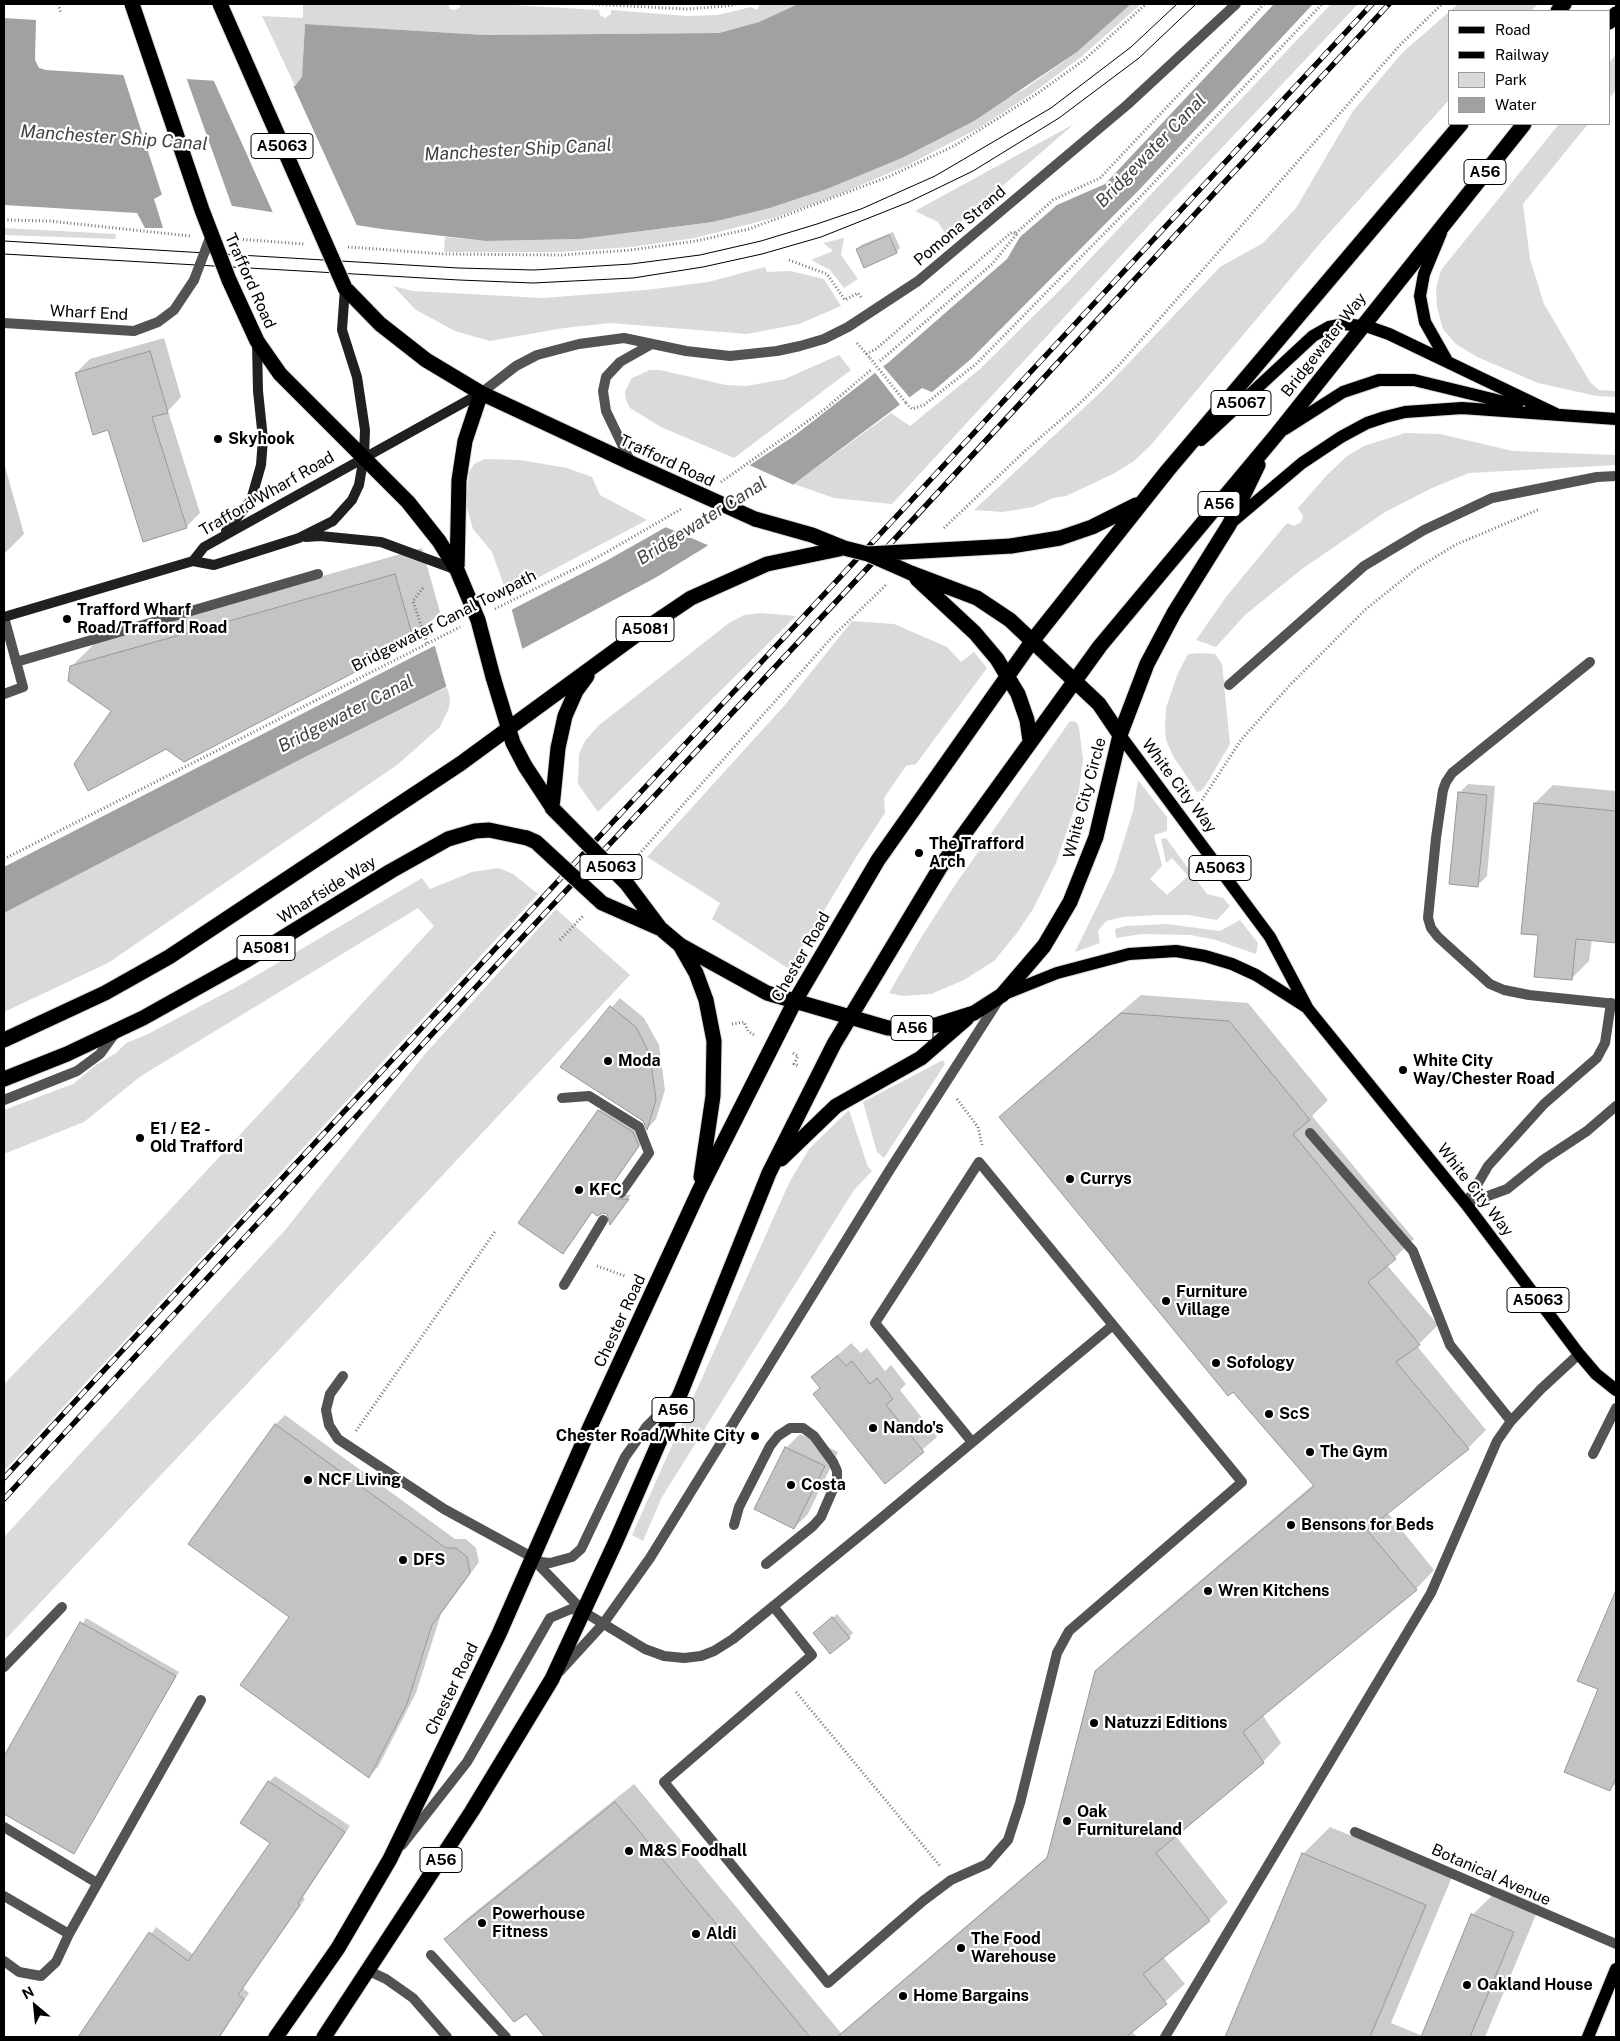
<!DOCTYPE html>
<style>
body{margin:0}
#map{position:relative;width:1620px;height:2041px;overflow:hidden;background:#fff;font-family:"Public Sans",sans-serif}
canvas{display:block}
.frame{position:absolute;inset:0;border:5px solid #000;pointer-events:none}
.legend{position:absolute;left:1448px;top:10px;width:162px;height:115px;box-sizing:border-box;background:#fff;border:1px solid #999;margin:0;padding:6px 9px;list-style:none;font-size:15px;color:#000}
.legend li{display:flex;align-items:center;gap:10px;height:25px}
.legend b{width:25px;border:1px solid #999}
.north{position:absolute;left:10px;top:1981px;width:50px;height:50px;-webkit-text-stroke:4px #fff;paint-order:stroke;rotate:332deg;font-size:14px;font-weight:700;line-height:20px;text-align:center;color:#000}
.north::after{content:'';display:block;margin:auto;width:18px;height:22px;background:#000;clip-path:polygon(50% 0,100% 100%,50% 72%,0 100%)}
</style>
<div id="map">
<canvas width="1620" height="2041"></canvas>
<div class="frame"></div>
<ul class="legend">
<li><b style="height:6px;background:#000"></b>Road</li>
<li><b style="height:6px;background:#000"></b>Railway</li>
<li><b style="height:14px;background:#dadada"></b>Park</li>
<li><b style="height:14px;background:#a1a1a1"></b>Water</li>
</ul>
<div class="north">N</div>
</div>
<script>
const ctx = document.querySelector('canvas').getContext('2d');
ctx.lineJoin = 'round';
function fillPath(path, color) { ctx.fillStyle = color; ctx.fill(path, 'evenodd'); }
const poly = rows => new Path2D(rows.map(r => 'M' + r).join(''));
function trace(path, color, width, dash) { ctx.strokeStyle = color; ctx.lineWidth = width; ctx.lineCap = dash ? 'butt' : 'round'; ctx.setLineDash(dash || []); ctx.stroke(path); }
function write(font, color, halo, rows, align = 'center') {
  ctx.font = font + ' "Public Sans",sans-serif'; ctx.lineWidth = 4.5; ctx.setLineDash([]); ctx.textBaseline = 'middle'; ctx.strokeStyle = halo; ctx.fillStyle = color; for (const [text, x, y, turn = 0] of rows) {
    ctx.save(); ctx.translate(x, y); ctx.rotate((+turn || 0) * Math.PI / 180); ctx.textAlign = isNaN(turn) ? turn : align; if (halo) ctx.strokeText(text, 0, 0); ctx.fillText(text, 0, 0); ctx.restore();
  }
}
fillPath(poly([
 [303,4,448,4,450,9,455,10,460,7,460,4,494,4,599,10,600,15,605,18,611,14,611,10,687,16,718,15,751,7,757,10,760,4,798,4,759,22,719,33,485,35,305,24,302,78,295,86,262,16,303,18],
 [1131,4,1141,4,1081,57,1030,95,979,128,906,166,830,198,773,218,695,238,631,247,561,252,444,252,445,237,486,241,580,239,713,222,770,208,827,189,902,158,1026,88,1077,52],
 [1331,4,1358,4,1163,210,892,504,834,498,794,484,891,413,910,426,980,369,1069,281],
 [1458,4,1538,4,1531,11,1450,11],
 [1449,12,1449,100,1322,241,1150,446,1134,461,1113,474,1066,496,1053,498,1033,507,1003,512,974,510,1102,391,1220,267,1263,243,1296,208,1353,111,1403,52],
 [1616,54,1616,90,1609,99,1609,63],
 [1074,124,946,235,938,222,915,211],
 [1559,124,1588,124,1523,204,1530,259,1544,304,1590,382,1599,390,1616,391,1616,397,1597,396,1538,383,1477,357,1456,344,1443,329,1437,307,1436,288,1441,270],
 [4,228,116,234,115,239,4,235],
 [844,238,841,255,858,279,844,288,830,270,811,260,833,251,823,243],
 [765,267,767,272,790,271,824,279,841,306,799,324,747,334,610,323,564,328,490,341,455,331,416,310,393,286,413,291,543,298,646,290,708,282],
 [839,355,851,370,734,458,661,427,630,408,626,400,625,391,632,378,650,370,660,370,726,385,746,386,785,379],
 [1405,433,1440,434,1513,451,1616,455,1616,465,1469,473,1432,488,1385,512,1302,569,1245,615,1216,647,1196,640,1226,597,1287,523,1294,526,1301,522,1303,516,1298,508,1327,475,1347,456,1364,446],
 [485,459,520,460,567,468,592,477,600,495,647,520,507,594,492,552,473,529,466,505,469,472,474,464],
 [761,613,796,616,598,812,578,784,579,754,585,741,598,726,729,623,744,615],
 [852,621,894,624,947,647,961,662,974,652,987,668,916,764,906,766,884,798,885,813,855,859,789,969,712,919,720,903,647,857,784,706],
 [1201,653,1215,654,1222,664,1230,744,1206,785,1201,791,1197,792,1173,756,1166,740,1165,727,1166,708,1178,673,1188,654],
 [447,687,450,698,449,708,440,727,397,765,108,963,4,1012,4,913,303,758],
 [1070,721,1076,722,1079,727,1083,760,1078,798,1056,863,1033,909,1017,933,994,961,964,980,931,994,902,996,889,993,922,936,955,885],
 [1138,780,1167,817,1167,831,1154,835,1162,866,1150,879,1167,895,1188,876,1172,858,1166,863,1161,839,1166,838,1207,894,1223,898,1230,906,1217,920,1188,915,1158,915,1123,917,1106,921,1098,931,1100,943,1075,952,1114,872,1133,811],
 [499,868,513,874,538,894,4,1471,4,1384,101,1284,434,926,418,908,141,1076,84,1122,4,1154,4,1110,73,1084,96,1065,116,1053,126,1043,148,1034,242,984,422,878,430,889,472,872],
 [556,909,630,975,279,1350,4,1641,4,1537,286,1229,425,1054],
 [1240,920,1258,943,1256,954,1216,940,1191,935,1142,934,1116,938,1115,929,1125,926,1167,924,1220,931],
 [943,1060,945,1064,884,1158,877,1152,863,1102],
 [849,1110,868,1167,872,1171,854,1190,662,1497,643,1541,632,1535,789,1183,809,1149]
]), '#dadada');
fillPath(poly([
 [798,4,1131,4,1077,52,974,121,902,158,827,189,770,208,713,222,580,239,486,241,382,229,161,195,154,199,163,228,145,228,137,213,4,205,4,18,36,20,35,60,39,68,46,70,295,86,302,77,305,24,485,35,719,33,759,22],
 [1274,4,1313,4,1140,189,971,359,932,392,922,388,794,484,704,548,655,578,522,649,303,758,4,913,4,867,434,646,511,610,606,561,666,527,753,463,794,436,889,362,1007,259,1020,237,1057,205,1105,184]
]), '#a1a1a1');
fillPath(poly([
 [123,74,186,77,233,209,163,198],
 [213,79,292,83,358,228,274,215],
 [881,364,910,398,901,406,873,370],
 [747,464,796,486,710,546,663,526],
 [511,607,523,651,447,689,434,643]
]), '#fff');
fillPath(poly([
 [893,232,900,248,896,252,857,250,861,245],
 [164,338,181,397,168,411,200,513,186,527,76,373,90,359],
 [4,463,24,534,4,554],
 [422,548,440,612,413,640,166,747,113,711,71,667,99,639],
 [1468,784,1495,786,1487,876,1478,885,1459,793],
 [1553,785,1616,791,1616,941,1592,939,1589,961,1571,979,1540,934,1535,803],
 [1141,995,1248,1003,1328,1100,1312,1116,1414,1239,1387,1265,1438,1325,1417,1346,1486,1430,1468,1448,1387,1512,1434,1570,1416,1589,1262,1714,1281,1743,1263,1762,1175,1835,1228,1902,1209,1920,1163,1957,1185,1984,1132,2031,1137,2037,546,2037,526,2013,446,1939,464,1921,634,1784,841,2033,1049,1855,1096,1672,1116,1652,1314,1484,1001,1117,1019,1099],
 [620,998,644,1018,659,1045,665,1090,656,1119,648,1128,644,1120,561,1066],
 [603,1106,637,1127,643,1141,614,1181,619,1185,618,1191,622,1195,631,1195,614,1219,608,1213,593,1211,567,1248,520,1223],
 [851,1343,861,1353,867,1348,885,1371,891,1365,906,1384,900,1390,937,1437,885,1482,813,1377],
 [285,1415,455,1539,466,1539,476,1548,479,1562,441,1614,416,1693,378,1767,369,1776,291,1617,189,1543,276,1424],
 [800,1434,838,1452,808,1514,794,1528,786,1448],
 [1616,1600,1616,1783,1610,1790,1599,1689,1611,1606],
 [837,1614,853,1633,849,1637,818,1629],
 [86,1618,179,1672,74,1852,4,1812,4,1758],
 [275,1776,350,1826,303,1897,305,1899,243,1988,249,1993,220,2037,79,2037,156,1927,194,1955,272,1843,269,1782],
 [1330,1827,1452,1877,1391,2023,1423,2036,1472,1915,1500,1888,1540,1905,1485,2037,1226,2037,1303,1854]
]), '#0003');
const building = poly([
 [889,235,897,253,864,268,856,249,889,235],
 [150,351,168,413,152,417,187,528,143,542,108,430,93,435,75,373,150,351],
 [395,574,414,641,184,762,166,749,88,791,74,764,111,711,68,681,70,666,395,574],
 [1458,792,1487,795,1478,887,1449,884,1458,792],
 [1534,803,1616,811,1616,943,1576,939,1572,980,1534,977,1538,935,1521,934,1534,803],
 [610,1006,636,1027,650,1055,656,1100,647,1130,643,1121,560,1067,610,1006],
 [1121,1013,1229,1021,1310,1120,1293,1134,1396,1259,1368,1282,1420,1345,1396,1362,1469,1449,1367,1530,1417,1590,1243,1732,1264,1763,1156,1853,1210,1921,1143,1974,1167,2004,1126,2037,837,2037,1047,1858,1095,1671,1314,1486,1233,1392,1228,1396,999,1117,1121,1013],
 [598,1110,633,1132,639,1146,611,1186,615,1189,615,1195,617,1199,629,1199,610,1225,607,1214,603,1213,597,1216,592,1212,563,1254,518,1223,598,1110],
 [837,1356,846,1366,852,1361,870,1384,877,1378,893,1399,886,1405,924,1452,885,1484,813,1394,820,1388,811,1377,837,1356],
 [275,1424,446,1548,456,1548,467,1557,470,1573,432,1625,407,1704,369,1778,240,1685,289,1617,188,1544,275,1424],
 [785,1447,825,1466,794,1529,754,1509,785,1447],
 [1616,1590,1616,1777,1610,1791,1564,1772,1598,1689,1577,1681,1616,1590],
 [832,1617,850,1638,830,1654,813,1633,832,1617],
 [80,1622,176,1676,74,1854,4,1814,4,1756,80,1622],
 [268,1781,345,1832,298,1903,300,1905,238,1995,244,1999,219,2037,78,2037,149,1932,188,1961,270,1843,240,1823,268,1781],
 [615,1802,810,2037,545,2037,526,2014,514,2022,444,1939,615,1802],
 [1302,1853,1426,1905,1370,2037,1225,2037,1302,1853],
 [1471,1914,1514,1932,1470,2037,1421,2037,1471,1914]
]);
fillPath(building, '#c3c3c3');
trace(building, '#979797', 1);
const primary = poly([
 [1441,233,1424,274,1420,296,1425,322,1446,359],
 [1285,429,1343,392,1379,380,1414,380,1517,405],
 [1201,440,1313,336,1329,327,1344,324,1369,327,1389,334,1556,414],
 [1232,522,1302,463,1341,437,1367,423,1385,417,1405,412,1462,408,1616,419],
 [1120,735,1270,937,1308,1009,1466,1204,1579,1354,1596,1374,1616,1390],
 [1002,995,1057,973,1129,954,1176,951,1205,956,1232,964,1256,975,1306,1007],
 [1588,2037,1616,1969]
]);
const highway = poly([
 [1558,11,1564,4],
 [1609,22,1616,14],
 [229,280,257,341,280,374,408,502,439,541,457,570],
 [345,288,380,324,426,360,481,393,631,463],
 [755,519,812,535,844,548],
 [1011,546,1060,538,1092,527,1136,505],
 [457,570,459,480,465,441,481,393],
 [911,573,977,598,1010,620,1099,704,1120,735],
 [917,579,975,633,997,659,1018,694,1027,720,1030,741],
 [493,677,513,743,525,766,554,810],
 [552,808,558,748,565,716,576,691,587,676],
 [661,929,680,945,767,993,888,1028,909,1029,936,1025,974,1013,1002,995,1044,946,1070,902,1096,837,1120,735,1147,664,1174,613,1229,525,1258,465],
 [680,945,696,973,706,1000,714,1041,713,1096,701,1177],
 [4,1040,105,993,169,957,460,764,639,633,691,598,767,564,844,548],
 [4,1079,67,1054,143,1018,245,961,391,871,448,839,475,831,489,830,527,838],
 [781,1159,836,1106,921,1058,967,1018],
 [276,2037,338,1948,390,1859,499,1634,590,1427,699,1191,795,1001,878,860,1033,640,1168,470,1461,124],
 [324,2037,472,1811,552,1679,616,1541,681,1392,769,1173,834,1044,941,866,1100,646,1277,434,1524,124]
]);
trace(primary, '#dbdbdb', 14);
trace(highway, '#dbdbdb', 17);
trace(poly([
 [58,4,61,13],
 [592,4,686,9,727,6,736,4],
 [4,220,50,221,190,236],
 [1016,233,1053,200,1100,178,1264,4],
 [236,239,304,244],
 [348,247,444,254,562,255,631,250,696,241,749,229,888,177,954,146,1038,93,1084,60,1146,4],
 [789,260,827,274,845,300,858,293,862,298],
 [857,343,870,358],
 [866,354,876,349,1012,232,1016,233,1016,235,992,264,880,361],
 [906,403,912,409,924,405,976,364,1144,193,1322,4],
 [721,482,825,409,872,369],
 [944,528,1026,450,1078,405,1120,364,1399,46,1442,4],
 [423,588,413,601,427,643],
 [495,609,598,557,683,508],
 [1200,803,1241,740,1289,686,1366,609,1416,569,1455,545,1540,509],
 [4,859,460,627],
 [632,862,834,635,886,585],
 [560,940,584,915],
 [732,1024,744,1022,748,1031,754,1035],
 [793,1053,798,1056,794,1064,799,1066],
 [957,1099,978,1127,982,1145],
 [597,1266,625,1276],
 [356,1431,496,1230],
 [796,1692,940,1866]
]), '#757575', 3, [1, 2.5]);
trace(poly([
 [16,662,318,574],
 [1590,662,1452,773,1446,782,1443,790,1436,838,1428,918,1431,928,1438,937,1490,984,1504,990,1529,995,1616,1004],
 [1229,685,1364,566,1424,530,1492,498,1597,477,1616,476],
 [4,694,23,687,4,617],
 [562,1098,589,1096,639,1127,649,1153,621,1193],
 [4,1100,77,1071,100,1054,116,1032],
 [1310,1133,1413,1251,1450,1345,1511,1421],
 [1466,1204,1488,1166,1544,1104,1597,1058,1605,1043,1611,1003],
 [1466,1204,1507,1189,1543,1160,1587,1131,1616,1106],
 [564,1285,603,1220],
 [343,1376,330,1394,326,1410,329,1425,338,1439,444,1509,541,1562,550,1563,572,1557,581,1549,625,1457,647,1426,676,1397],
 [1593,1454,1616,1408],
 [734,1525,739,1507,770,1446,778,1436,790,1428,803,1428,814,1436,833,1462,837,1471,837,1480,821,1517,813,1526,766,1564],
 [532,1558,584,1612,645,1649,664,1656,684,1658,701,1656,714,1651,733,1639,873,1525,1113,1325],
 [773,1606,812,1655,664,1782,828,1983,923,1901,951,1880,987,1864,1008,1840,1020,1803,1057,1653,1069,1631,1242,1482,979,1162,875,1323,972,1442],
 [4,1667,62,1607],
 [4,1827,97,1883],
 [402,1845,467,1762,550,1618,571,1609,584,1612],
 [4,1896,69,1934,201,1700],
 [431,1955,506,2037],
 [4,1961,19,1972,41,1976,56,1962,69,1934],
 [1165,2037,1431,1593,1497,1441,1511,1421,1541,1389,1579,1354]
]), '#535353', 10);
trace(poly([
 [4,323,134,331,158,322,174,310,194,280],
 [481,393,516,366,537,355,579,344,624,338,686,351,730,356,777,351,800,346,824,339,848,327,918,281,1127,105,1236,4],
 [631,463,606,411,603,391,606,377,620,362,650,345],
 [560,1671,603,1624,650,1558,889,1171,1000,998],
 [1355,1832,1616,1944],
 [369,1971,386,1979,413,1998,447,2037]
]), '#535353', 10);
trace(poly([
 [226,531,251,500,261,465,263,439,258,391,257,343],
 [306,537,320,536,381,542,457,570],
 [193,561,214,565,299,538,333,521,352,500,359,485,364,456,365,430,357,377,342,330,345,288],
 [4,617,193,561,204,547,481,393]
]), '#202020', 10);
trace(primary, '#000', 12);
trace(highway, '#000', 15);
trace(poly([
 [4,241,458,268,534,270,631,264,700,255,761,241,817,224,861,209,935,176,1051,108,1131,47,1177,4],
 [4,254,459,280,533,283,633,278,703,267,762,254,821,237,909,202,973,171,1059,118,1139,58,1196,4]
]), '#000', 1);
const rail = poly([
 [4,1478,1372,4],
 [4,1499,434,1032,919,513,1389,4]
]);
trace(rail, '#000', 5.5);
trace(rail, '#fff', 4, [11]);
const highwayBridge = poly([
 [132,4,202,210,229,280],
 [220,4,345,288],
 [631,463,755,519],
 [844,548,868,554,911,573],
 [868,554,1011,546],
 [457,570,478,620,493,677],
 [554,810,627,884,660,928],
 [527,838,536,842,602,903,661,929]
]);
trace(highwayBridge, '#dbdbdb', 17, []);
trace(poly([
 [870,358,906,403]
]), '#757575', 3, [1, 2.5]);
trace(poly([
 [194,280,211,235]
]), '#535353', 10);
trace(highwayBridge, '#000', 15);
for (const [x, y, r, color] of [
 [218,439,5,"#000"],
 [67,619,5,"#000"],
 [919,853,5,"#000"],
 [608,1061,5,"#000"],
 [1403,1070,5,"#000"],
 [140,1138,5,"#000"],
 [1070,1179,5,"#000"],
 [579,1190,5,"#000"],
 [1166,1301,5,"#000"],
 [1216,1363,5,"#000"],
 [1269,1414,5,"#000"],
 [873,1428,5,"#000"],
 [755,1436,5,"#000"],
 [1310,1452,5,"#000"],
 [308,1480,5,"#000"],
 [791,1485,5,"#000"],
 [1291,1525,5,"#000"],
 [403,1560,5,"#000"],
 [1208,1591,5,"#000"],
 [1094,1723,5,"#000"],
 [1067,1821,5,"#000"],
 [629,1851,5,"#000"],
 [482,1923,5,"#000"],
 [696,1934,5,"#000"],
 [961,1948,5,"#000"],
 [1467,1985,5,"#000"],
 [903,1996,5,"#000"]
]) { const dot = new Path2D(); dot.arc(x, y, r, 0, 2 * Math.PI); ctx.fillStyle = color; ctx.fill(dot); trace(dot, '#fff', 2); }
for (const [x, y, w] of [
 [282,146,62],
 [1485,172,42],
 [1241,403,60],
 [1219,504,42],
 [645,629,58],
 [611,867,62],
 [1220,868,62],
 [266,948,58],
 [912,1028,42],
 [1538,1300,62],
 [673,1410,42],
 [441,1860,42]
]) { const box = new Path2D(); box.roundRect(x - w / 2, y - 12.5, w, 25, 4); ctx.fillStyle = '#fff'; ctx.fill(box); trace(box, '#000', 1); }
write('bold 15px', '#000', null, [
 ["A5063",282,146],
 ["A56",1485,172],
 ["A5067",1241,403],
 ["A56",1219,504],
 ["A5081",645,629],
 ["A5063",611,867],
 ["A5063",1220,868],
 ["A5081",266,948],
 ["A56",912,1028],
 ["A5063",1538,1300],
 ["A56",673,1410],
 ["A56",441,1860]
]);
write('16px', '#000', '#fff', [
 ["Pomona Strand",960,226,-40],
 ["Trafford Road",250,281,66],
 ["Wharf End",89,313,3],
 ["Bridgewater Way",1324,345,-52],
 ["Trafford Road",667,461,25],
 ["Trafford Wharf Road",267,494,-30],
 ["Bridgewater Canal Towpath",444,621,-27],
 ["White City Way",1179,786,53],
 ["White City Circle",1085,798,-75],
 ["Wharfside Way",327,890,-32],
 ["Chester Road",801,957,-60],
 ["White City Way",1475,1190,52],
 ["Chester Road",620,1321,-65],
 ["Chester Road",452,1689,-64],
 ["Botanical Avenue",1491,1875,24]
]);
write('bold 16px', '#000', '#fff', [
 ["Skyhook",228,439],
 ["Trafford Wharf",77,610],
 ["Road/Trafford Road",77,628],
 ["The Trafford",929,844],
 ["Arch",929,862],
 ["Moda",618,1061],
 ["White City",1413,1061],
 ["Way/Chester Road",1413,1079],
 ["E1 / E2 -",150,1129],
 ["Old Trafford",150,1147],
 ["Currys",1080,1179],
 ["KFC",589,1190],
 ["Furniture",1176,1292],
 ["Village",1176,1310],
 ["Sofology",1226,1363],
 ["ScS",1279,1414],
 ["Nando's",883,1428],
 ["Chester Road/White City",745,1436,"right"],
 ["The Gym",1320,1452],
 ["NCF Living",318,1480],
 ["Costa",801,1485],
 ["Bensons for Beds",1301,1525],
 ["DFS",413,1560],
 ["Wren Kitchens",1218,1591],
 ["Natuzzi Editions",1104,1723],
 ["Oak",1077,1812],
 ["Furnitureland",1077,1830],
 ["M&S Foodhall",639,1851],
 ["Powerhouse",492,1914],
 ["Fitness",492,1932],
 ["Aldi",706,1934],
 ["The Food",971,1939],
 ["Warehouse",971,1957],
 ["Oakland House",1477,1985],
 ["Home Bargains",913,1996]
], 'left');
write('italic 18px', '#424242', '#fff', [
 ["Manchester Ship Canal",114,138,4],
 ["Manchester Ship Canal",518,150,-3],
 ["Bridgewater Canal",1151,151,-46],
 ["Bridgewater Canal",702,521,-32],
 ["Bridgewater Canal",346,714,-27]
]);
</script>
